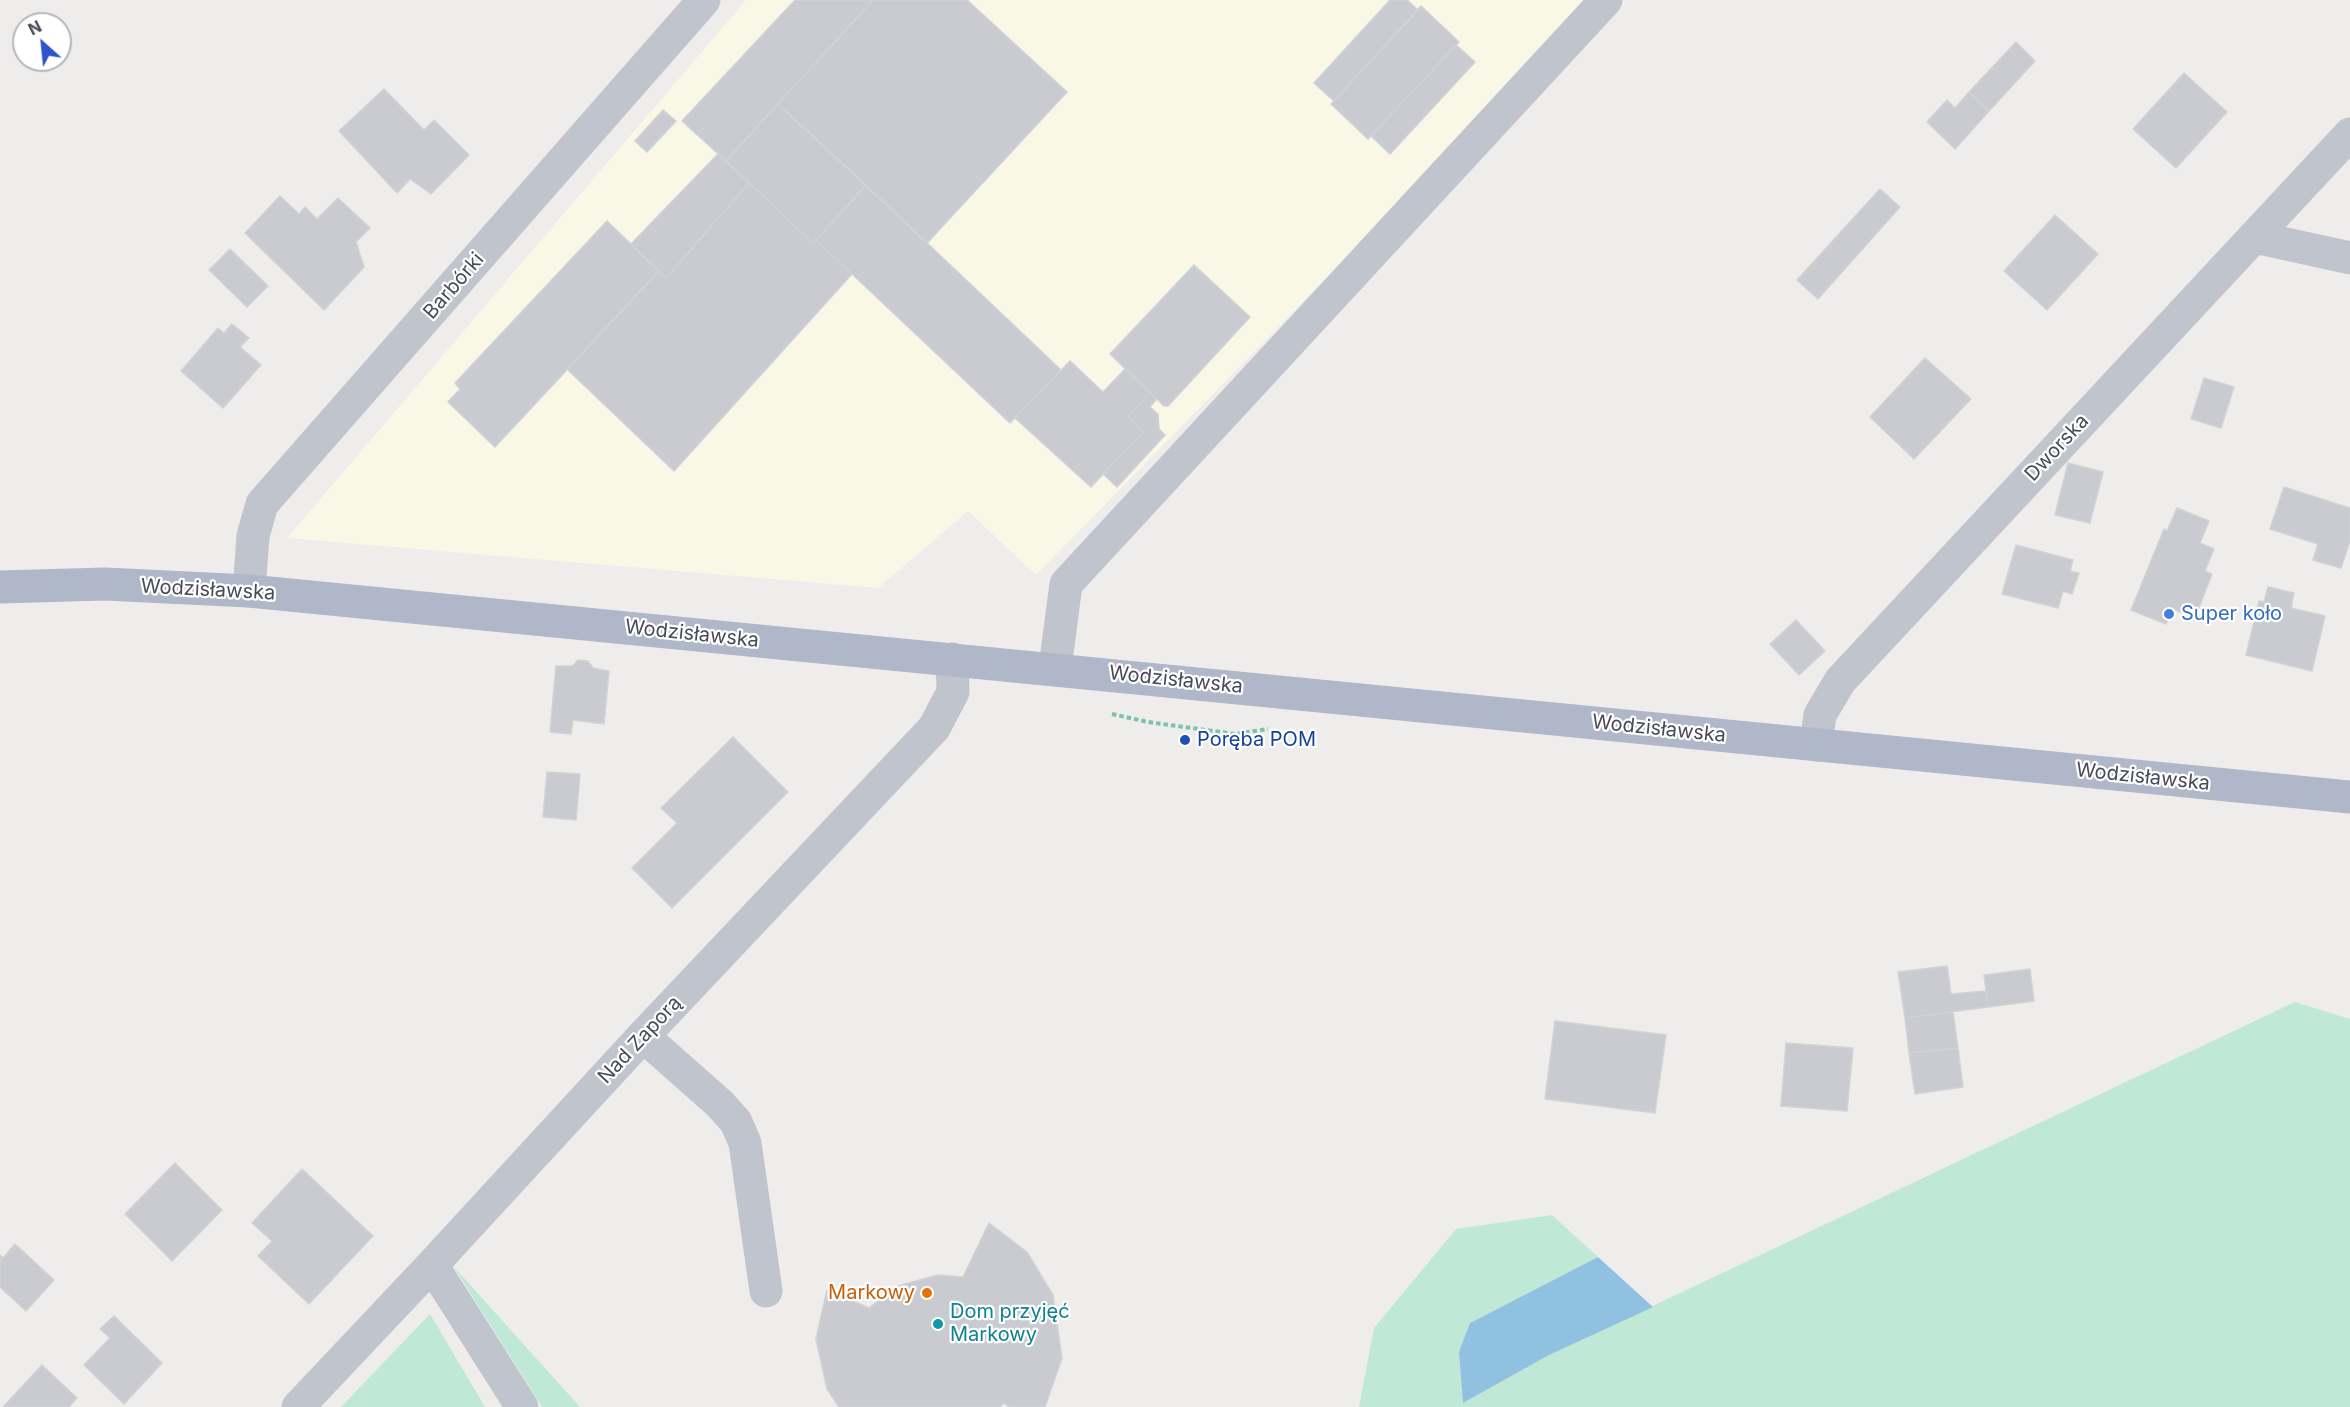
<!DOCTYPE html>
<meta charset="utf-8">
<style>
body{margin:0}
#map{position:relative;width:2350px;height:1407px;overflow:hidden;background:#efedec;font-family:Inter,sans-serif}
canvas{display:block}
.north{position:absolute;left:12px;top:12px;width:60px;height:60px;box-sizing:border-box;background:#fff;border:2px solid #b5b7bc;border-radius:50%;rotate:333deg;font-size:16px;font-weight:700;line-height:24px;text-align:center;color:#474c57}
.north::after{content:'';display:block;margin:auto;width:21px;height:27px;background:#2d54c8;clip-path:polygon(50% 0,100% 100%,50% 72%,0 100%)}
</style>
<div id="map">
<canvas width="2350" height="1407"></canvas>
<div class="north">N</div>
</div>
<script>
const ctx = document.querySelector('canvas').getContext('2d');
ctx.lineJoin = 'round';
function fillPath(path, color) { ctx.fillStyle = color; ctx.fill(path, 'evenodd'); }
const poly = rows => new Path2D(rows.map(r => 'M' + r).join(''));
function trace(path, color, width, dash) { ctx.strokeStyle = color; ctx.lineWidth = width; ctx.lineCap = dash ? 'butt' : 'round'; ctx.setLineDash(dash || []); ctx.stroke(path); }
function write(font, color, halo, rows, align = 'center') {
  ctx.font = font + ' Inter,sans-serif'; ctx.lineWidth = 4.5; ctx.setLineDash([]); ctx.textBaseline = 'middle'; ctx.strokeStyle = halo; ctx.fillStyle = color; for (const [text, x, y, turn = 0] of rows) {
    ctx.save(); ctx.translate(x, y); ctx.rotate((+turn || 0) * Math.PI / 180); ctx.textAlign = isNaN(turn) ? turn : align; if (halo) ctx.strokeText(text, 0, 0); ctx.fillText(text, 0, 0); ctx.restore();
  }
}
fillPath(poly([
 [746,0,1598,0,1036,575,968,511,878,588,287,538]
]), '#f9f7e6');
fillPath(poly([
 [2295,1002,2350,1019,2350,1407,1359,1407,1374,1328,1456,1229,1552,1215,1598,1257,1470,1323,1463,1403,1549,1355],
 [454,1267,580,1407,542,1407],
 [430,1314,485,1407,341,1407]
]), '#bfe8d6');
fillPath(poly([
 [1598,1257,1653,1307,1549,1355,1463,1403,1459,1352,1470,1323]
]), '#90c1e1');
const building = poly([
 [795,0,873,0,726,161,682,121,795,0],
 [873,0,967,0,1067,92,927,243,778,104,873,0],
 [1390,0,1407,0,1418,10,1334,101,1314,83,1390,0],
 [1421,6,1459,42,1368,139,1331,104,1421,6],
 [2016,42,2035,61,1989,111,1969,92,2016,42],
 [1456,45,1475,62,1390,154,1371,136,1456,45],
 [2184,73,2227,112,2176,168,2133,129,2184,73],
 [384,89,424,130,434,120,469,155,431,194,410,179,397,193,339,131,384,89],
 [1969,92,1989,111,1955,149,1927,122,1947,100,1955,108,1969,92],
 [778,104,866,185,813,243,726,161,778,104],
 [663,110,676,121,647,152,635,141,663,110],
 [718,154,749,183,666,278,631,244,718,154],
 [749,183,813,243,816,240,852,274,674,471,567,369,659,271,666,278,749,183],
 [866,185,1061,370,1010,423,816,240,866,185],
 [1880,189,1900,207,1818,299,1797,280,1880,189],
 [280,196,299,214,305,207,317,219,338,198,370,228,356,242,364,267,324,310,245,233,280,196],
 [2055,215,2098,254,2047,310,2004,271,2055,215],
 [607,221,659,271,495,447,448,402,460,389,455,383,607,221],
 [230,249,268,286,247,307,209,270,230,249],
 [1194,265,1250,317,1168,406,1164,406,1110,354,1194,265],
 [232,324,249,338,240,347,261,365,223,408,181,371,218,328,224,333,232,324],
 [1925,358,1971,399,1914,459,1870,417,1925,358],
 [1070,361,1103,392,1126,368,1150,392,1128,417,1143,432,1091,487,1015,418,1070,361],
 [2204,378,2234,387,2221,428,2191,419,2204,378],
 [1150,392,1156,400,1150,407,1158,414,1159,429,1165,435,1117,487,1103,474,1143,432,1128,417,1150,392],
 [2068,463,2103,472,2090,523,2055,515,2068,463],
 [2284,487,2350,508,2350,541,2341,568,2313,560,2318,544,2270,529,2284,487],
 [2177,508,2209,521,2200,543,2214,549,2205,571,2212,574,2195,618,2173,609,2166,624,2131,610,2164,529,2167,531,2177,508],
 [2016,545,2073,560,2070,571,2079,573,2072,594,2063,591,2058,608,2002,594,2016,545],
 [2268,587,2294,593,2291,608,2325,616,2312,671,2246,655,2259,601,2264,602,2268,587],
 [1796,620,1825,651,1799,675,1770,644,1796,620],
 [578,660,588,661,593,668,609,671,604,724,573,720,571,734,550,732,556,666,573,666,578,660],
 [733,737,788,792,672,908,632,868,677,823,661,808,733,737],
 [547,772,580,774,576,820,543,817,547,772],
 [1947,966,1951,994,1986,991,1988,1007,1905,1018,1898,972,1947,966],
 [2030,969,2034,1001,1988,1007,1984,975,2030,969],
 [1953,1012,1958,1048,1909,1053,1905,1018,1953,1012],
 [1555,1021,1666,1035,1655,1113,1545,1099,1555,1021],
 [1786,1043,1853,1048,1847,1111,1781,1106,1786,1043],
 [1958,1048,1963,1087,1915,1094,1909,1053,1958,1048],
 [175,1163,222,1210,172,1261,125,1214,175,1163],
 [302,1169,373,1236,309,1304,258,1256,272,1241,252,1223,302,1169],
 [989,1223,1027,1252,1053,1295,1062,1358,1045,1407,1009,1407,1004,1403,1000,1407,839,1407,827,1389,816,1339,827,1290,869,1308,898,1286,938,1275,963,1277,989,1223],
 [15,1244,54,1280,26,1311,0,1287,0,1255,3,1258,15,1244],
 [114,1316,162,1363,124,1404,84,1365,110,1338,100,1329,114,1316],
 [42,1365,77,1398,69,1407,3,1407,42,1365]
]);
fillPath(building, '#cacbd1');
trace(building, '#d1d2d7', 1.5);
trace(poly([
 [1112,714,1148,722,1235,734,1268,729]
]), '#7bc2ac', 4, [4.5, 3]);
trace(poly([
 [2254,237,2350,134],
 [249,591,253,536,262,504,704,0],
 [1055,668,1066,584,1606,0],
 [1816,745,1820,715,1840,681,2254,237,2350,258],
 [643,1036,720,1104,736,1122,745,1143,766,1291],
 [432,1265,522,1407],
 [298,1407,432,1265,643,1036,934,728,953,692,952,659]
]), '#bfc4cd', 33);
trace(poly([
 [0,587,105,584,249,591,2350,797]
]), '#afb7c8', 33);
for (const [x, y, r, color] of [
 [2169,614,6,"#3f7fe0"],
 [1185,740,6,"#1a4fb4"],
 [927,1293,6,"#e8710a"],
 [938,1324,6,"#0f9aa8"]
]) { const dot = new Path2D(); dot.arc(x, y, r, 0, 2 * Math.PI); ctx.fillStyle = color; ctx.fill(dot); trace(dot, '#fff', 2); }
write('20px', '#474c57', '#fff', [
 ["Barbórki",454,286,-49],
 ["Dworska",2057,448,-47],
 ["Wodzisławska",208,590,3],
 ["Wodzisławska",692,634,6],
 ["Wodzisławska",1176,680,6],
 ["Wodzisławska",1659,729,6],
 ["Wodzisławska",2143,777,6],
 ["Nad Zaporą",640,1040,-47]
]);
write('20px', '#366cbe', '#fff', [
 ["Super koło",2181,614]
], 'left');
write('20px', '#164399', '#fff', [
 ["Poręba POM",1197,740]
], 'left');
write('20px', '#c56008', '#fff', [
 ["Markowy",915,1293]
], 'right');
write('20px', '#0d838f', '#fff', [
 ["Dom przyjęć",950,1312],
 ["Markowy",950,1335]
], 'left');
</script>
